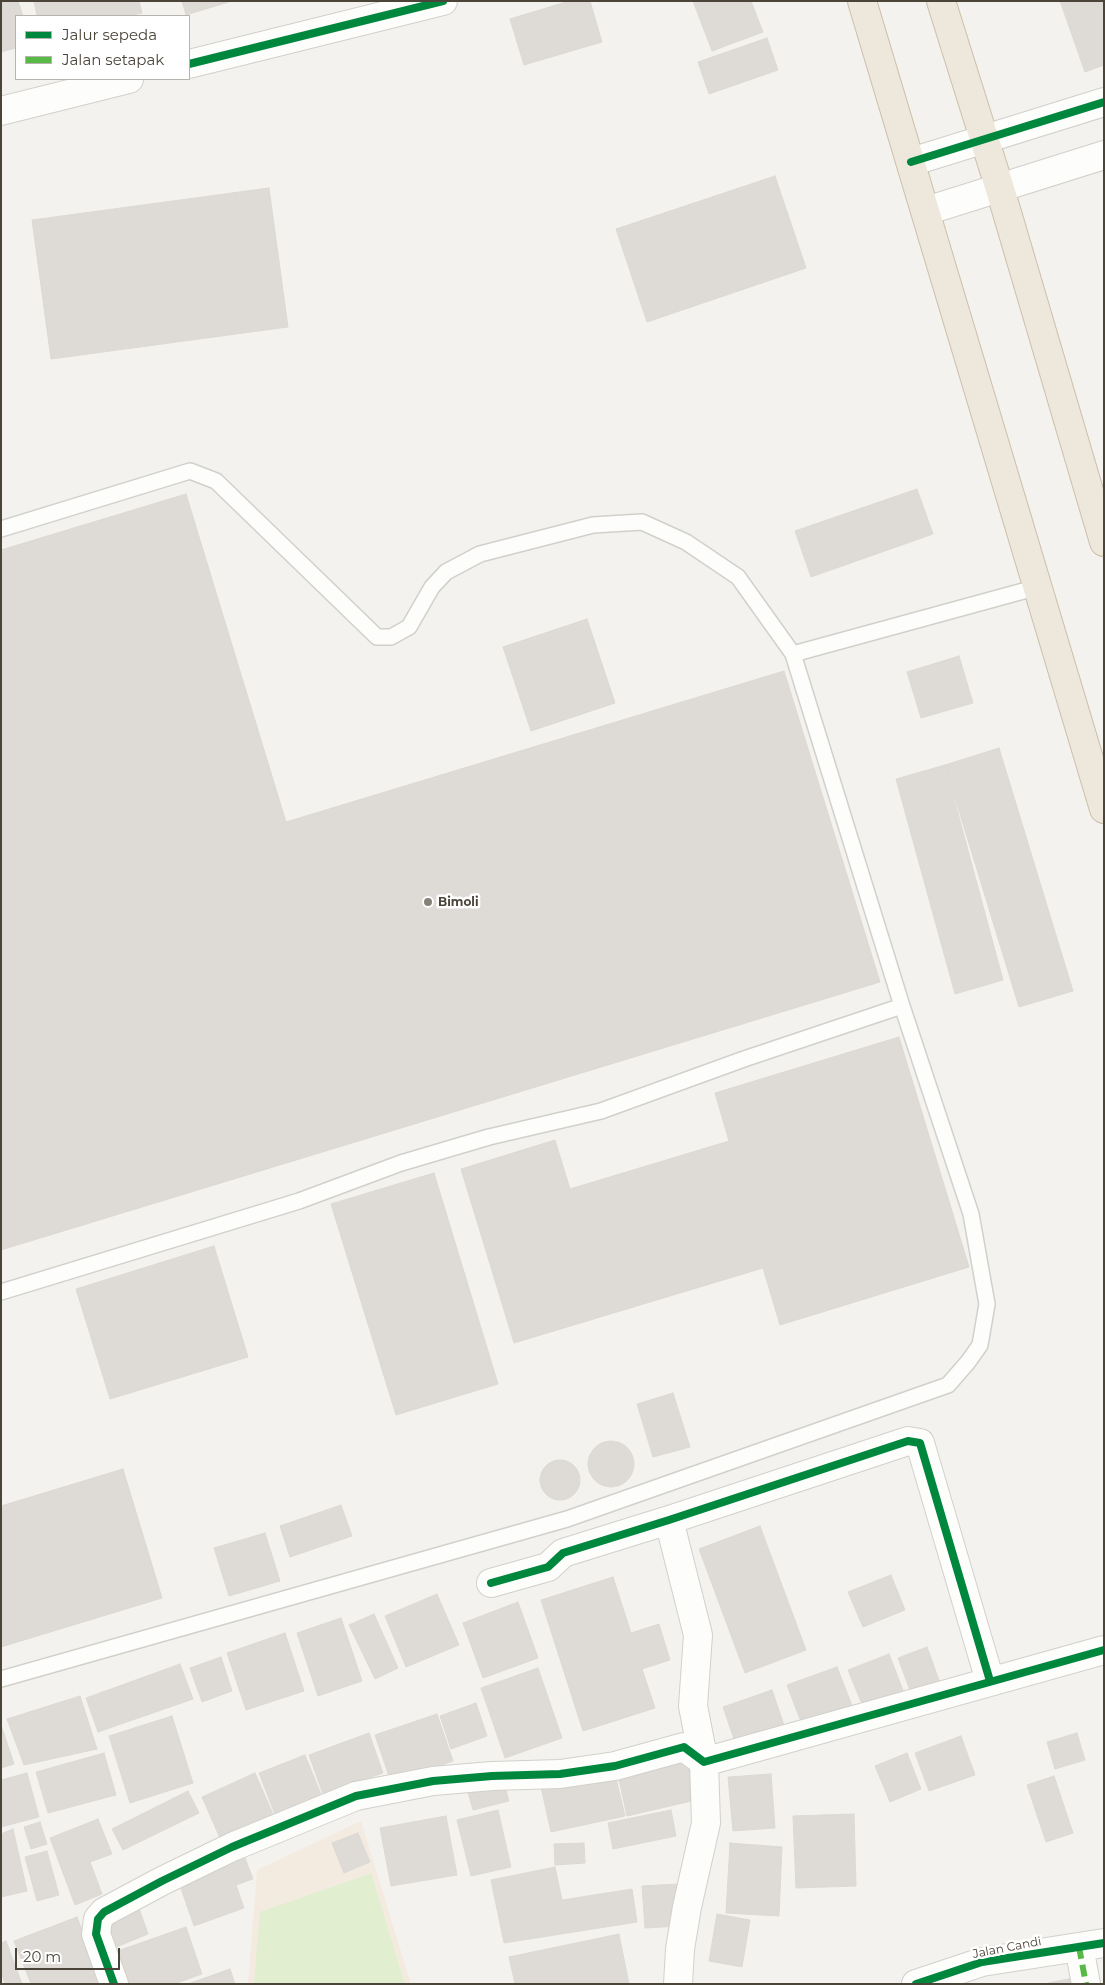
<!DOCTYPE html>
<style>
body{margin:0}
#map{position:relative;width:1105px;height:1985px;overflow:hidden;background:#f4f2ee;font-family:Montserrat,sans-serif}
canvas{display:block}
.frame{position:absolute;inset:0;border:2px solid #4b4439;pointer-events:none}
.legend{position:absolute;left:15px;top:15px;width:175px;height:65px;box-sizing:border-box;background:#fff;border:1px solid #b7b4b0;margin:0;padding:6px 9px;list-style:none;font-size:15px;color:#4b4439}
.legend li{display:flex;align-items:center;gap:10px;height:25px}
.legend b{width:25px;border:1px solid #b7b4b0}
.scale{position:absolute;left:15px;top:1948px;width:105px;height:22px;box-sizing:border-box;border:2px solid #4b4439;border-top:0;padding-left:6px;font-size:15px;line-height:18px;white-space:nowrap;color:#4b4439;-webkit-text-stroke:4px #fff;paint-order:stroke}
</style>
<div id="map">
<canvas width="1105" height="1985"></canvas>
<div class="frame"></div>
<ul class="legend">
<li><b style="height:6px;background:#00873e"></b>Jalur sepeda</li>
<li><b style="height:6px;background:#58b947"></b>Jalan setapak</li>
</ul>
<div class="scale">20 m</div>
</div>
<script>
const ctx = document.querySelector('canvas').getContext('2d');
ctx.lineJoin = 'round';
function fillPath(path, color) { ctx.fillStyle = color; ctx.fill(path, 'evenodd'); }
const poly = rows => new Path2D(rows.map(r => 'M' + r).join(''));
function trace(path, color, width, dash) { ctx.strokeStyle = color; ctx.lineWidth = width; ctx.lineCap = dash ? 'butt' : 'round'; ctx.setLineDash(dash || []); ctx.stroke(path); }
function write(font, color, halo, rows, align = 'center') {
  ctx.font = font + ' Montserrat,sans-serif'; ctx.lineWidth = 5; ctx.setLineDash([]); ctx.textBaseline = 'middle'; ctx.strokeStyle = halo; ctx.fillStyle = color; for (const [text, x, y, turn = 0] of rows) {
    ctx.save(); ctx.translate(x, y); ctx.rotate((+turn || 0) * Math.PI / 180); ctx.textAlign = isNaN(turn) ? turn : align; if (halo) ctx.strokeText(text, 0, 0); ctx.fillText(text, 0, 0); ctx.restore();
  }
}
fillPath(poly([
 [361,1821,411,1984,405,1984,370,1873,261,1912,254,1984,248,1984,257,1870],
 [358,1833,370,1862,345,1873,344,1873]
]), '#f3ebdf');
fillPath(poly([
 [371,1873,405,1984,254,1984,260,1912]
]), '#e1eecf');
const building = poly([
 [1,1,18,1,23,16,16,16,16,48,1,52,1,1],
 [34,1,139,1,142,13,129,16,37,16,34,1],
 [182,1,232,1,186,15,182,1],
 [569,1,590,1,602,42,524,65,510,19,569,1],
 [693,1,751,1,763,32,712,51,693,1],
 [1060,1,1104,1,1104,65,1085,72,1060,1],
 [767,38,778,70,709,94,698,62,767,38],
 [775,176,806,268,647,322,616,229,775,176],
 [269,188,288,327,51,359,32,220,269,188],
 [917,489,933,534,811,577,795,531,917,489],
 [186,494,286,822,784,671,880,982,1,1250,1,550,186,494],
 [587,619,615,703,531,731,503,647,587,619],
 [959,656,973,703,921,718,907,672,959,656],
 [999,748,1073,991,1019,1007,945,765,999,748],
 [945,765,1003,980,955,994,896,779,945,765],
 [899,1037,969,1267,780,1325,763,1268,514,1343,461,1169,555,1140,570,1189,729,1141,715,1093,899,1037],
 [434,1173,498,1384,396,1415,331,1204,434,1173],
 [214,1246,248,1357,110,1399,76,1289,214,1246],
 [673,1393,690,1447,653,1457,637,1404,673,1393],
 '588 1464a23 23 0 1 1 46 0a23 23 0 1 1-46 0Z',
 '540 1480a20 20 0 1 1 40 0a20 20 0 1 1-40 0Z',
 [123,1469,162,1598,1,1647,1,1506,123,1469],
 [341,1505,352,1536,290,1557,280,1526,341,1505],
 [760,1526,806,1650,745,1673,699,1549,760,1526],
 [265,1533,280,1581,229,1596,214,1548,265,1533],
 [891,1575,905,1610,863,1627,848,1592,891,1575],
 [613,1577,631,1633,659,1624,670,1660,642,1669,655,1708,583,1731,541,1600,613,1577],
 [437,1594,459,1645,406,1667,385,1616,437,1594],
 [518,1602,538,1658,483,1678,463,1623,518,1602],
 [374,1614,398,1668,375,1679,349,1625,374,1614],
 [341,1618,362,1681,318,1696,297,1633,341,1618],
 [285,1633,304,1691,246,1710,227,1653,285,1633],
 [927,1647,940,1683,911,1693,898,1658,927,1647],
 [889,1654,904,1693,864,1709,848,1670,889,1654],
 [221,1657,232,1691,202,1702,190,1668,221,1657],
 [180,1664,193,1699,98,1732,86,1698,180,1664],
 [837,1667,853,1708,803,1727,787,1685,837,1667],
 [538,1668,562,1738,505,1758,481,1688,538,1668],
 [772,1690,784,1725,735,1742,723,1707,772,1690],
 [80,1696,97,1749,24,1765,7,1719,80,1696],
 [476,1703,487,1736,451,1749,440,1716,476,1703],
 [437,1714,453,1761,391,1782,375,1735,437,1714],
 [172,1716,193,1783,130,1803,109,1736,172,1716],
 [1,1725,14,1764,1,1768,1,1725],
 [369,1733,383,1773,323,1794,309,1755,369,1733],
 [1077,1733,1085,1760,1055,1769,1047,1742,1077,1733],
 [961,1736,975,1775,929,1791,915,1753,961,1736],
 [104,1753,116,1795,48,1813,36,1772,104,1753],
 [690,1753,700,1799,627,1816,617,1770,690,1753],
 [907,1753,921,1789,890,1802,875,1766,907,1753],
 [305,1755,325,1804,278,1822,259,1773,305,1755],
 [614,1770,625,1816,551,1832,541,1787,614,1770],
 [27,1773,39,1817,1,1827,1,1780,27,1773],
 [255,1773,276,1821,223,1845,202,1797,255,1773],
 [771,1774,775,1828,733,1831,728,1777,771,1774],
 [1054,1776,1073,1833,1046,1842,1027,1785,1054,1776],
 [503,1779,509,1801,473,1810,467,1789,503,1779],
 [188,1791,199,1813,123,1850,112,1829,188,1791],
 [498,1810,511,1867,471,1876,457,1820,498,1810],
 [671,1810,676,1836,613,1849,608,1823,671,1810],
 [854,1814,856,1886,796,1888,793,1816,854,1814],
 [446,1816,457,1875,391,1886,380,1828,446,1816],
 [98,1819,112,1854,90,1862,102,1894,75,1905,50,1838,98,1819],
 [40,1822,47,1844,31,1849,24,1827,40,1822],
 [13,1829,27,1891,1,1897,1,1834,13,1829],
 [358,1833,370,1862,344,1873,332,1843,358,1833],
 [584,1843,585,1863,555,1865,554,1844,584,1843],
 [730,1843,782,1847,779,1916,726,1913,730,1843],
 [242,1850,253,1879,236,1885,244,1908,194,1926,176,1874,242,1850],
 [47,1851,59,1895,37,1901,25,1857,47,1851],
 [555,1867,562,1900,632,1889,637,1922,504,1943,491,1880,555,1867],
 [678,1884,680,1926,645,1928,642,1886,678,1884],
 [139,1908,148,1934,109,1950,99,1923,139,1908],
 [717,1914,750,1920,742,1967,709,1961,717,1914],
 [77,1917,103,1984,31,1984,14,1941,77,1917],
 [186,1927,202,1974,174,1984,119,1984,109,1954,186,1927],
 [619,1934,629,1984,515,1984,509,1957,619,1934],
 [6,1941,22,1984,5,1984,1,1972,1,1943,6,1941],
 [230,1969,235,1984,188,1984,230,1969],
 [1073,1978,1074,1984,1044,1984,1073,1978]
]);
fillPath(building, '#dedbd6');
trace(building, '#dcd9d4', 1);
const lane = poly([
 [1,529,190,471,216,481,377,637,391,637,409,627,432,587,446,572,480,554,593,525,642,522,686,542,738,577,793,654],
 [1,1292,299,1201,401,1163,489,1137,601,1111,744,1059,902,1006],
 [1,1679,567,1519,948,1385,968,1362,980,1345,987,1304,971,1214,902,1006,793,654,1038,587]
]);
const street = poly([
 [189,64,443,1],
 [1,111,129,79],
 [911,162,1104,102],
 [926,211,1104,155],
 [669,1520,698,1635,693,1706,704,1762,706,1823,687,1907,680,1949,678,1984],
 [491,1583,548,1567,563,1553,669,1520,908,1441,920,1443,990,1681],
 [1079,1947,1086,1984],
 [114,1984,96,1934,98,1919,104,1912,162,1881,232,1847,356,1796,433,1781,492,1776,560,1774,615,1766,684,1747,704,1762,1104,1650],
 [916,1984,982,1962,1104,1943]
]);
const highway = poly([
 [862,1,1104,809],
 [941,1,1000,189,1104,542]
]);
trace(lane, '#d2d0cb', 18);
trace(street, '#d2d0cb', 30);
trace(highway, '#ccbfa9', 30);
trace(lane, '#fdfdfc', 15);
trace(street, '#fdfdfc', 28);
trace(highway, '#ede8db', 28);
trace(poly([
 [1079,1947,1086,1984]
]), '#58b947', 6, [12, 6]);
trace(poly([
 [189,64,443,1],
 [911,162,1104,102],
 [491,1583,548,1567,563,1553,669,1520,908,1441,920,1443,990,1681],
 [114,1984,96,1934,98,1919,104,1912,162,1881,232,1847,356,1796,433,1781,492,1776,560,1774,615,1766,684,1747,704,1762,1104,1650],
 [916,1984,982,1962,1104,1943]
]), '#00873e', 8);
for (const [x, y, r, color] of [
 [428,902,5,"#868178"]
]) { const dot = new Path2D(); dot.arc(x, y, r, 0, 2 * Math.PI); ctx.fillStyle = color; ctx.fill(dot); trace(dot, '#fff', 2); }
write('bold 12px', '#4b4439', '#fff', [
 ["Bimoli",438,902]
], 'left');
write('12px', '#4b4439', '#fff', [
 ["Jalan Candi",1007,1948,-11]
]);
</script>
